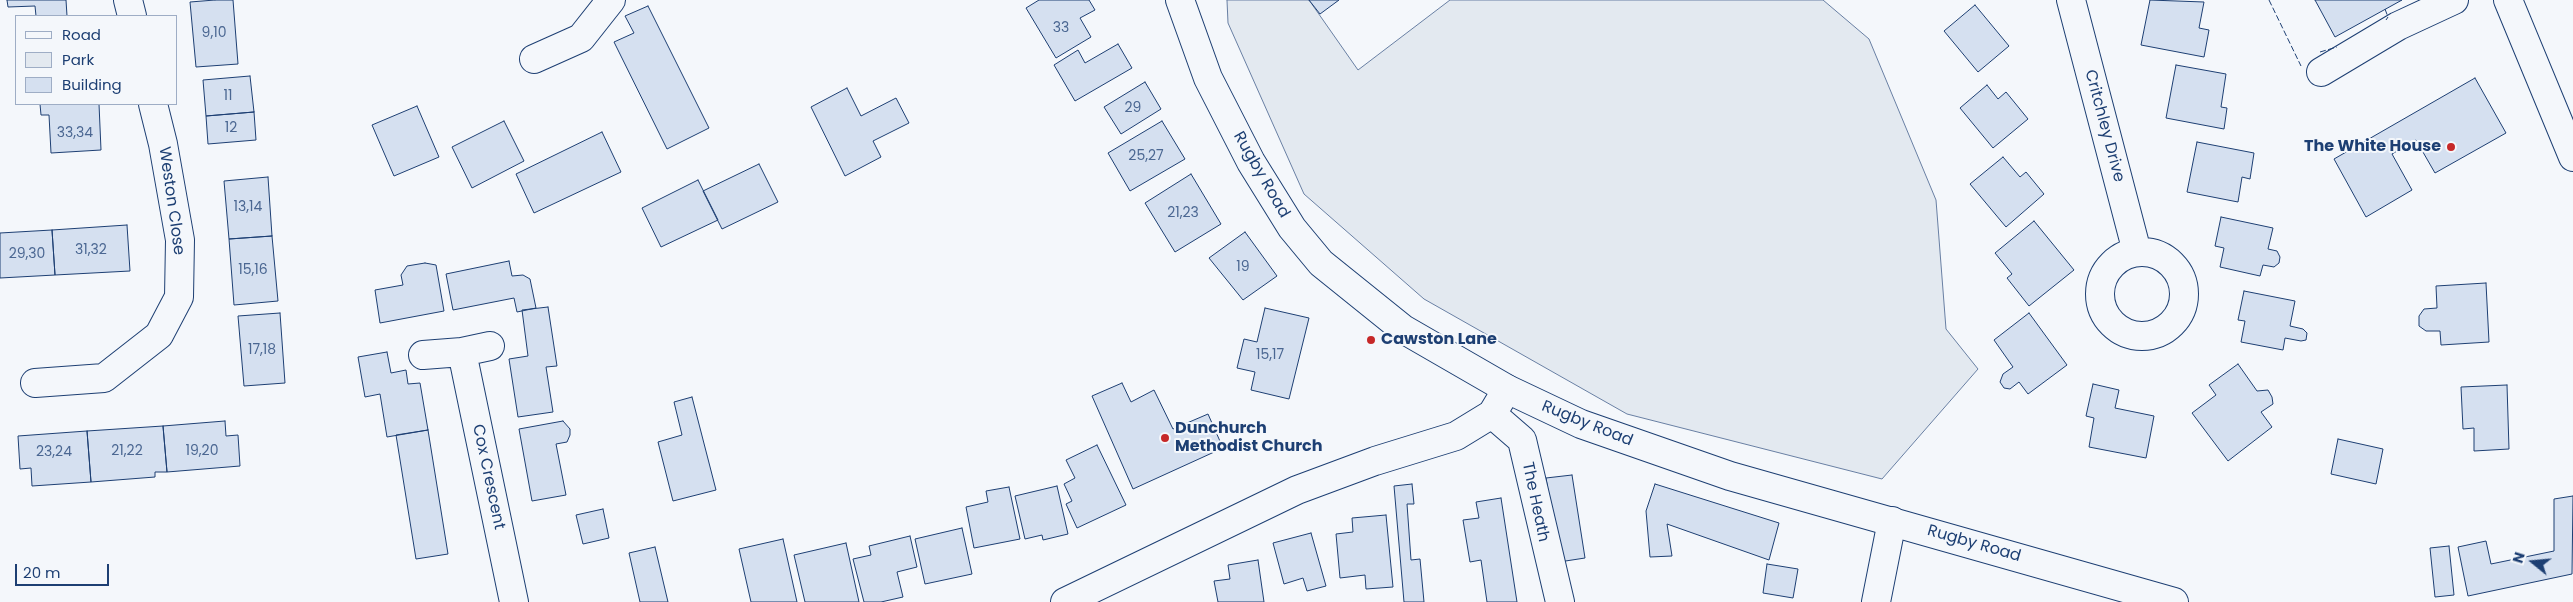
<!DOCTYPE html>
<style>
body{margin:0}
#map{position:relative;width:2573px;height:602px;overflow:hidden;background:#f4f7fb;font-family:Poppins,sans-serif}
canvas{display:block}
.legend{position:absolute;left:15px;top:15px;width:162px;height:90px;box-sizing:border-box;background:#f4f7fb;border:1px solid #9eadc5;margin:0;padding:6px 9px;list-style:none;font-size:15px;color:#1d3f73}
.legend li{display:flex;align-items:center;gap:10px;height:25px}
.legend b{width:25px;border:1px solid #9eadc5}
.north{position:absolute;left:2508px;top:537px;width:50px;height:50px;-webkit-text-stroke:4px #f4f7fb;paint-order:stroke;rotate:287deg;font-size:14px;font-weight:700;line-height:20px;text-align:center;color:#1d3f73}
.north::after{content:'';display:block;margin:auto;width:18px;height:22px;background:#1d3f73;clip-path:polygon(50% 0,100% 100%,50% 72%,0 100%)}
.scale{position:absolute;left:15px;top:564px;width:94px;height:22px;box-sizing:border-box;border:2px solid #1d3f73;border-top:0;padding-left:6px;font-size:15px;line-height:18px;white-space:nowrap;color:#1d3f73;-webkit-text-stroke:4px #f4f7fb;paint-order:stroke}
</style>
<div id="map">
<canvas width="2573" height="602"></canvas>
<ul class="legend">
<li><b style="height:6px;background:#f4f7fb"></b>Road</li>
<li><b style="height:14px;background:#e3e9f0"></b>Park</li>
<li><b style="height:14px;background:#d5e0f0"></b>Building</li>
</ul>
<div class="north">N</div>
<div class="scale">20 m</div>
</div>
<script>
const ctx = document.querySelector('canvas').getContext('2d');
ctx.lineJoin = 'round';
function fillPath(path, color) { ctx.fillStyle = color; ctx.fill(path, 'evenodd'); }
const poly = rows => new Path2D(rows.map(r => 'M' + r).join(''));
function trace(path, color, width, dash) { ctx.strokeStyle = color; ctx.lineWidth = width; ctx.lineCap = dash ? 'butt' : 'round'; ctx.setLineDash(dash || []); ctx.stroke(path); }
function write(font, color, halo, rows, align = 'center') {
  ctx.font = font + ' Poppins,sans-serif'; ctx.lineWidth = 4; ctx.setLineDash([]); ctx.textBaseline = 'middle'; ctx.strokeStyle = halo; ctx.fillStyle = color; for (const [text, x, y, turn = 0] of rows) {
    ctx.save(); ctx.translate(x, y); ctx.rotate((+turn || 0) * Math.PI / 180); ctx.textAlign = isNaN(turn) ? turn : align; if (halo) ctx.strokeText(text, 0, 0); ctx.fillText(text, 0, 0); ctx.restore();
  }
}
const green = poly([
 [1227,0,1309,0,1358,70,1450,0,1823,0,1869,39,1936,200,1946,329,1978,369,1882,479,1627,414,1424,299,1304,194,1228,23,1227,0]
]);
fillPath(green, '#e3e9f0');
trace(green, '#687fa3', 1);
const building = poly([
 [7,0,66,0,67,16,36,16,35,6,8,7,7,0],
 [215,0,233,0,238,64,196,67,190,2,215,0],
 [1039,0,1089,0,1095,10,1080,18,1091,37,1056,58,1026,8,1039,0],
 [1309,0,1339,0,1320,14,1309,0],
 [2150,0,2204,2,2199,28,2209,30,2204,57,2141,45,2150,0],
 [2315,0,2402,0,2335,37,2315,0],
 [1975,5,2009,46,1978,72,1944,31,1975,5],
 [648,6,709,128,667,149,614,42,634,33,625,16,648,6],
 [1118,44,1132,68,1075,101,1054,65,1078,50,1085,63,1118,44],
 [2176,65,2226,74,2221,107,2227,108,2224,129,2166,118,2176,65],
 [250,76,254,112,206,116,203,80,250,76],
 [2475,78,2506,133,2435,173,2416,140,2392,154,2412,190,2366,217,2334,159,2475,78],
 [1145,82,1161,109,1121,134,1104,107,1145,82],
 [1987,85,1998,99,2006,92,2028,119,1993,148,1960,108,1987,85],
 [847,88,861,116,896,98,909,123,873,141,881,157,845,176,811,107,847,88],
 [40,104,99,104,101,150,51,153,49,115,41,115,40,104],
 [417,106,439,157,394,176,372,125,417,106],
 [254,112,256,140,208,144,206,116,254,112],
 [504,121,524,161,472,188,452,147,504,121],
 [1162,121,1185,159,1130,191,1108,153,1162,121],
 [602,132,621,172,534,213,516,174,602,132],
 [2197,142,2254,153,2250,179,2242,177,2238,202,2187,192,2197,142],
 [2003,157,2020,177,2026,172,2044,194,2006,227,1970,184,2003,157],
 [759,164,778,202,722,229,703,191,759,164],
 [1191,174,1221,224,1175,252,1145,203,1191,174],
 [268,177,272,236,229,239,224,181,268,177],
 [698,180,718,220,661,247,642,208,698,180],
 [2221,217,2273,228,2268,249,2277,251,2280,257,2279,263,2274,267,2263,265,2260,276,2220,267,2224,248,2215,246,2221,217],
 [2034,221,2074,270,2029,306,2007,278,2012,274,1995,253,2034,221],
 [127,225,130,271,55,275,52,230,127,225],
 [52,230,55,275,0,278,0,233,52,230],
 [1245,232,1277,276,1243,300,1209,258,1245,232],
 [272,236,278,301,234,305,229,239,272,236],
 [509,261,512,276,523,275,530,279,536,308,517,312,514,298,453,310,446,274,509,261],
 [425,263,436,265,444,311,380,323,375,290,403,285,401,275,407,266,425,263],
 [2486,283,2489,342,2441,345,2440,331,2426,331,2419,326,2419,316,2424,309,2437,308,2436,286,2486,283],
 [2244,291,2295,301,2290,326,2303,329,2307,333,2306,340,2301,341,2285,338,2283,350,2241,342,2245,321,2238,320,2244,291],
 [548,307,557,366,546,367,553,412,518,417,509,359,528,356,522,310,548,307],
 [1265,308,1309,318,1289,399,1251,390,1255,372,1237,368,1244,339,1257,342,1265,308],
 [280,313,285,383,244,386,238,316,280,313],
 [2029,313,2067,365,2028,394,2019,382,2010,389,2004,388,2000,382,2003,374,2013,367,1994,340,2029,313],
 [387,352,391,373,406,370,408,384,420,383,428,430,387,437,380,394,365,397,358,357,387,352],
 [2238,364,2257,391,2268,390,2272,397,2273,404,2261,412,2272,427,2228,461,2192,413,2216,395,2209,385,2238,364],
 [1122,383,1131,402,1154,390,1173,429,1208,414,1223,448,1133,489,1092,396,1122,383],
 [2093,384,2119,390,2115,408,2154,416,2146,458,2089,447,2094,418,2086,416,2093,384],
 [2507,385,2509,449,2474,451,2474,428,2463,429,2461,387,2507,385],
 [692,397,716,490,673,501,658,442,682,435,674,402,692,397],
 [225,421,226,436,238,435,240,466,167,472,163,426,225,421],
 [563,421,570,429,570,435,567,442,556,444,566,495,532,501,519,429,563,421],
 [163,426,167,472,155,472,155,477,91,482,87,431,163,426],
 [428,430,448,554,416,559,396,435,428,430],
 [87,431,91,482,32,486,31,468,20,469,18,436,87,431],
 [2338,439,2383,449,2376,484,2331,474,2338,439],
 [1097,445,1126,505,1077,528,1066,504,1072,501,1064,484,1075,478,1066,460,1097,445],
 [1572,475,1585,558,1559,562,1546,478,1572,475],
 [1412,484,1414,504,1407,504,1411,560,1420,559,1424,602,1404,602,1394,486,1412,484],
 [1655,484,1779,523,1769,560,1667,524,1672,556,1650,557,1646,511,1655,484],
 [1057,486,1068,534,1043,540,1042,535,1025,539,1015,496,1057,486],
 [1009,487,1020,539,974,548,966,507,988,502,986,491,1009,487],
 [2573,496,2572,574,2468,596,2458,547,2486,541,2491,564,2554,551,2554,499,2573,496],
 [1501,498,1517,602,1487,602,1481,560,1470,562,1463,520,1479,518,1476,502,1501,498],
 [603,509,609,538,583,544,576,515,603,509],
 [1386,515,1393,587,1366,589,1365,575,1340,578,1336,534,1353,532,1352,518,1386,515],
 [962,528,972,574,925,584,915,539,962,528],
 [1311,533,1326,586,1307,591,1303,578,1284,584,1273,543,1311,533],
 [910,536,917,567,897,572,903,597,881,602,864,602,853,559,871,555,869,546,910,536],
 [783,539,797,602,751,602,739,549,783,539],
 [846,543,859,602,805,602,794,555,846,543],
 [2449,546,2454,595,2435,597,2430,548,2449,546],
 [655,547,668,602,640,602,629,553,655,547],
 [1258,560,1264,602,1218,602,1214,581,1230,579,1228,565,1258,560],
 [1767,564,1798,569,1793,598,1763,593,1767,564]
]);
fillPath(building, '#d5e0f0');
trace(building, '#1d3f73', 1);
const minor = poly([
 [128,0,132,16],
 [2071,0,2137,252],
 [2508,0,2573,157],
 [534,59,581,38,611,0],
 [2321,72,2398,26,2454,0],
 '2100 294a42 42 0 1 1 84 0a42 42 0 1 1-84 0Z',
 [462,352,514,602],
 [423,355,462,352,490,346],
 [35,383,104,378,159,335,179,297,180,240,163,144,153,104],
 [1492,414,1522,440,1560,602],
 [1876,602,1892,521]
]);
const tertiary = poly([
 [1065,602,1297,490,1375,461,1456,436,1492,414,1507,389]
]);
const primary = poly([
 [1180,0,1208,78,1251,162,1292,228,1321,263,1403,329,1507,389,1581,424,1730,476,2174,602]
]);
trace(minor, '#1d3f73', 30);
trace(tertiary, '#1d3f73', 30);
trace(primary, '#1d3f73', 30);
trace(minor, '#f4f7fb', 28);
trace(tertiary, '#f4f7fb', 28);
trace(primary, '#f4f7fb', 28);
trace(poly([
 [2269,0,2301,66],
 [2385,9,2388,17,2386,20],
 [2320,52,2337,47]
]), '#1d3f73', 1, [6, 2.5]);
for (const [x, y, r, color] of [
 [2451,147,5,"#c62828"],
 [1371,340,5,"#c62828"],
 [1165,438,5,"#c62828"]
]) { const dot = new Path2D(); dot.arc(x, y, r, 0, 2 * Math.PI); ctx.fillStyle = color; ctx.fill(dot); trace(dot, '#f4f7fb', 2); }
write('14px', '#4b6792', null, [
 ["33",1061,28],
 ["9,10",214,33],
 ["11",228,96],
 ["29",1133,108],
 ["12",231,128],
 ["33,34",75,133],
 ["25,27",1146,156],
 ["13,14",248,207],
 ["21,23",1183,213],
 ["31,32",91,250],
 ["29,30",27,254],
 ["19",1243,267],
 ["15,16",253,270],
 ["17,18",262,350],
 ["15,17",1270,355],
 ["21,22",127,451],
 ["19,20",202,451],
 ["23,24",54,452]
]);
write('16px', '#1d3f73', '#f4f7fb', [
 ["Critchley Drive",2104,126,75],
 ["Rugby Road",1261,175,60],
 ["Weston Close",171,201,82],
 ["Rugby Road",1587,424,22],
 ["Cox Crescent",488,477,78],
 ["The Heath",1535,502,78],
 ["Rugby Road",1974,544,16]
]);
write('bold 16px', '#1d3f73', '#f4f7fb', [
 ["The White House",2441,147,"right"],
 ["Cawston Lane",1381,340],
 ["Dunchurch",1175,429],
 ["Methodist Church",1175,447]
], 'left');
</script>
